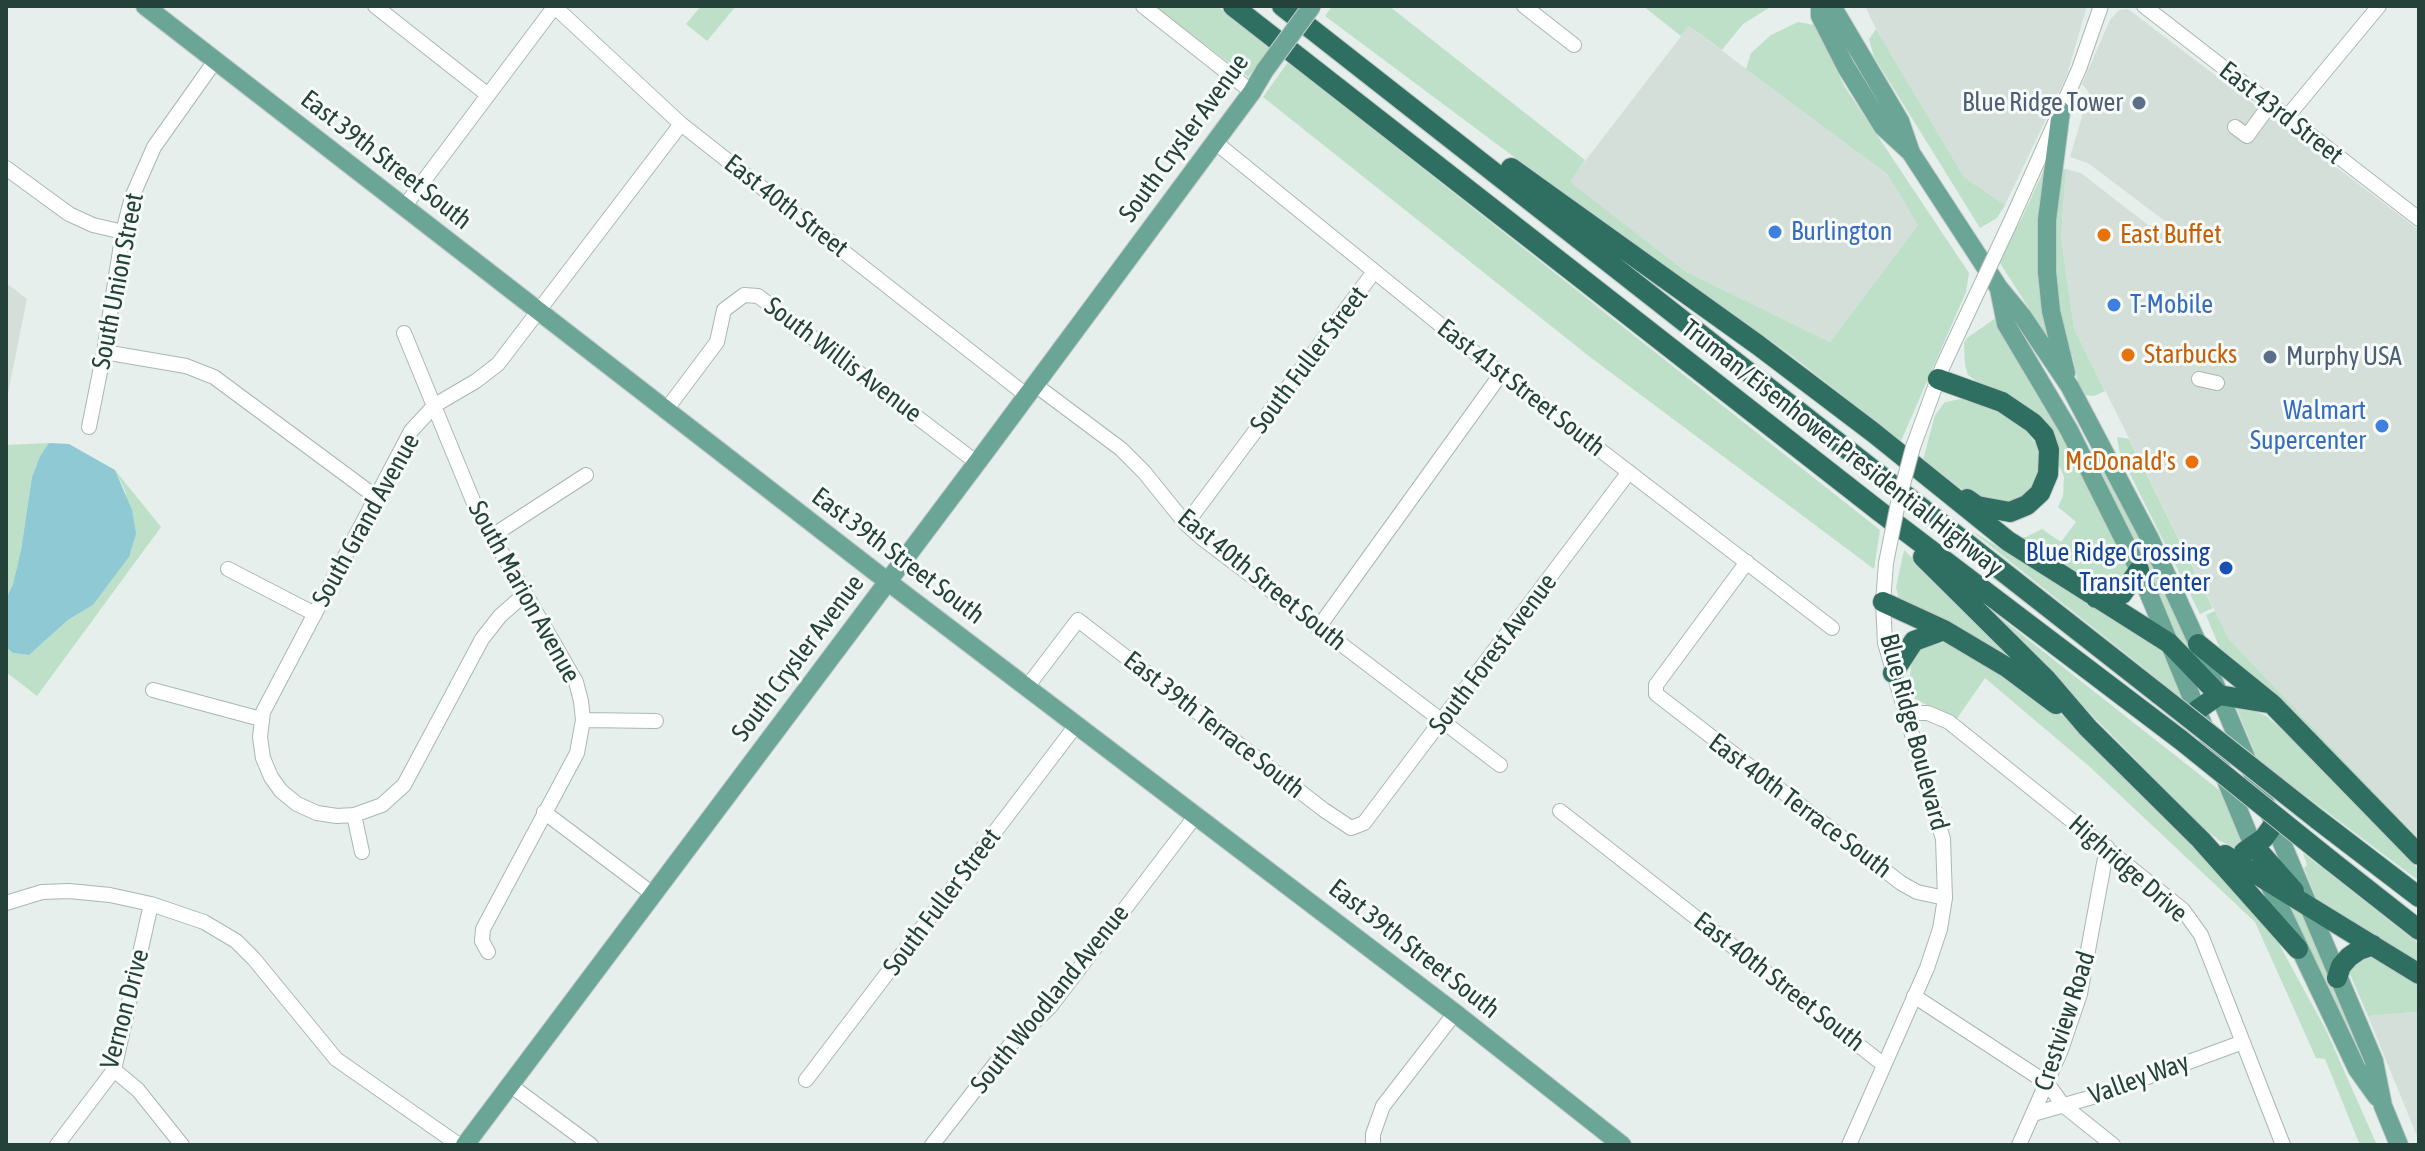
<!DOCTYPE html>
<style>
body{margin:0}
#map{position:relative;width:2425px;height:1151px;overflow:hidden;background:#e6efeb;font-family:"Asap Condensed",sans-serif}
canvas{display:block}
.frame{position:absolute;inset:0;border:8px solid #24423a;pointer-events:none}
</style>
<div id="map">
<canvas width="2425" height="1151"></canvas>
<div class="frame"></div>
</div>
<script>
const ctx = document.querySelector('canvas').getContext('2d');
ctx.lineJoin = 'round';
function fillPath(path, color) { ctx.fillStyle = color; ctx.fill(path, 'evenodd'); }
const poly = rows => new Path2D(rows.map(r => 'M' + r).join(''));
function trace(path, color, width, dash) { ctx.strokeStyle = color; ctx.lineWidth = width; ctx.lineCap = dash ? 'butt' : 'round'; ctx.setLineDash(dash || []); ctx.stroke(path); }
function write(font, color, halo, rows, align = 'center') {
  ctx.font = font + ' "Asap Condensed",sans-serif'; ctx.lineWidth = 6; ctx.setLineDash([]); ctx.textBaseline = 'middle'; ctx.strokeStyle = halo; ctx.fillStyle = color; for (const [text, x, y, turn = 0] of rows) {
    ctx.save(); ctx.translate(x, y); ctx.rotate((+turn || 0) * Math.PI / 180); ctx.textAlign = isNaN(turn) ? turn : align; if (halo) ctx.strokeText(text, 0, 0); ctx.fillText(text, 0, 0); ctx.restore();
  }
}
fillPath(poly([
 [1865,6,2087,6,2067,75,2005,205,1964,177,1876,29],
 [2128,9,2419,230,2419,839,2229,639,2074,328,2061,237,2066,169,2081,173,2148,225,2168,228,2170,225,2088,163,2070,157,2089,93,2082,84,2110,20,2119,10],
 [1689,26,1887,174,1918,225,1830,342,1685,271,1569,182],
 [6,283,27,299,6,403],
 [2414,1012,2419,1016,2419,1141,2368,1016]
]), '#d4dfda');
fillPath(poly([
 [701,6,736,6,707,41,686,24],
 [1153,6,1217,6,1273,49,1248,77],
 [1332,6,1389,6,1585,160,1570,182,1685,271,1830,342,1918,225,1887,174,1746,69,1751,53,1771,35,1798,22,1814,25,1845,87,1969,273,1966,292,1901,441,1792,356,1612,230,1325,16],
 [1643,6,1772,6,1743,24,1722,50,1689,26,1681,36],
 [1876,29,1964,177,2005,205,1997,218,1980,228,1874,57,1869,39],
 [1288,62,1880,530,1874,569,1590,357,1263,97],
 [2066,169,2061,237,2074,328,2105,391,2094,396,2085,395,2080,391,2072,355,2065,349,2051,240,2061,171],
 [2043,172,2048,174,2055,349,1998,260,2021,220],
 [1997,317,2055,420,2129,567,2129,578,2107,593,2009,536,2026,537,2042,529,2061,542,2076,522,2058,507,2063,496,2064,477,2054,453,2038,427,1968,375,1965,365,1964,343,1967,338],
 [1966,398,2000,410,2023,427,2038,447,2041,465,2031,493,2019,500,2004,503,1988,500,1958,487,1923,460,1935,415,1945,402],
 [2117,437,2129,439,2213,608,2200,614,2120,454],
 [2089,440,2156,564,2211,685,2179,646,2142,554,2094,459],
 [49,443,40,456,32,477,21,550,13,584,6,599,6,445],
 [115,470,161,527,37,696,6,672,6,647,13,653,29,655,68,620,93,605,129,557,126,493],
 [1969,529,2162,649,2185,701,2139,664],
 [1904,550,2017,658,2061,702,1899,599,1896,587],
 [1983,604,2228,797,2243,842,2239,849,2220,841,2202,827],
 [2215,611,2229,639,2419,839,2419,844,2236,668,2239,663,2220,649,2206,615],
 [1946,642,2030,691,2064,717,2095,745,2266,920,2326,1030,2377,1145,2360,1145,2325,1059,2316,1058,2255,922,2090,767,1985,678,1956,720,1915,699,1909,682,1912,660,1917,652,1924,646],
 [2234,702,2266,716,2293,739,2419,870,2419,881,2258,760],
 [2303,853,2419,944,2419,966,2317,900,2304,868,2307,865],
 [2283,897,2304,910,2352,1027,2348,1029,2328,991],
 [2367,957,2373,957,2419,983,2419,1016,2414,1012,2368,1016,2349,972,2353,965]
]), '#bfe0c8');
fillPath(poly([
 [49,443,69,444,115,470,132,510,136,534,129,557,93,605,68,620,29,655,13,653,6,647,6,599,13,584,21,550,32,477,40,456]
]), '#8ec9d4');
const minor = poly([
 [375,6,488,95],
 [1143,6,1252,92],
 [1524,6,1574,45],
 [2144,6,2419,219],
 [555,7,681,124,1026,395],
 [2287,117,2379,6],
 [2235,127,2247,136,2266,110,2264,100],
 [1215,142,1501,374,1832,628],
 [6,168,69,214,93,225,123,232],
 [404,207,555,6],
 [2010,223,2079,69,2101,6],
 [404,333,476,508,576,682,581,701,583,720,577,753,483,929,482,941,488,952],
 [104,352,186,366,214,377,376,497],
 [2199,379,2217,383],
 [1034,384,1121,449,1144,472,1186,524,1203,539,1500,765],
 [666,410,717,342,724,310,744,295,758,296,976,462],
 [89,427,104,352,123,232,132,197,154,147,215,61],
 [1913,447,1942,368,1963,323],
 [1186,524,1373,273],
 [492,536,586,475],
 [1747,562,1656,685,1656,694,1901,883,1917,892,1945,898],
 [228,569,315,614],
 [525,594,500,616,482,639,404,785,382,805,354,815,337,816,317,813,297,804,281,791,271,777,263,758,260,737,263,712,411,431,435,405,476,381,498,364,681,124],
 [1318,628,1501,374],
 [1027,687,1078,620,1324,810,1351,828,1364,823,1629,472],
 [153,690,261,719],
 [1906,713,1928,713,1949,722,2183,910,2201,935,2283,1145],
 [583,720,656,721],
 [1560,811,1884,1065],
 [544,812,654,895],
 [354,815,362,852],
 [6,903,42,892,69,891,110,895,151,904,204,922,236,941,254,959,336,1059,459,1145],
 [1914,996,2047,1083,2063,1105,2113,1145],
 [114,1070,138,1090,182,1145],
 [806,1080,1077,724],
 [510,1085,591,1145],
 [2033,1114,2096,1096,2243,1042],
 [57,1145,114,1070,151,904],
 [932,1145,1010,1045,1050,1007,1197,814],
 [1373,1145,1373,1134,1383,1106,1455,1013],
 [1849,1145,1927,968,1940,929,1945,898,1943,839,1885,643,1883,602,1886,563],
 [2019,1145,2061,1050,2080,994,2107,847]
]);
const major = poly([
 [145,6,887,581,1455,1013,1622,1145],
 [1820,6,1820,16,1846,67,1883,127,1909,151],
 [1832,6,1900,121,1911,153,1999,288,2023,317,2070,387,2150,539,2198,644,2374,1061,2383,1106,2399,1145],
 [2061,111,2047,220,2047,272,2051,311,2066,373],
 [1999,289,2006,324,2069,430,2139,570,2269,884,2357,1069,2377,1097],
 [465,1145,988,448,1252,92,1265,70]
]);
const highway = poly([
 [1233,6,1879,511,2181,740],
 [1282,6,2160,695],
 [1511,168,1758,345,1874,433,2008,541,2169,643,2219,695],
 [1938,379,2002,402,2033,423,2044,435,2049,450,2048,474,2040,493,2027,505,2010,512,1977,506,1967,499],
 [1923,557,2046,679,2088,728,2201,840,2298,949],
 [2096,598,2113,599,2122,594,2139,570],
 [1883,602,1944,630,2008,668,2056,704],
 [2198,644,2272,704,2419,855],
 [1893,673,1914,641,1944,630],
 [2197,710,2219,695,2268,703],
 [2317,819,2419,897],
 [2254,846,2294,891],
 [2244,852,2264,838,2274,824],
 [2225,855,2419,974],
 [2330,860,2419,930],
 [2337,978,2341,966,2349,957,2359,950,2373,945]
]);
trace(minor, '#a8b8b2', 16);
trace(major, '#c2cac8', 20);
trace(highway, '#c2cac8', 22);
trace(minor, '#fff', 14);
trace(major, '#6aa596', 18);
trace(highway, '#2f6f62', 20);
const minorBridge = poly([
 [1963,323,2010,223],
 [1886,563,1898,503,1913,447]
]);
const majorBridge = poly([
 [1265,70,1312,6]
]);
const highwayBridge = poly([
 [2160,695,2317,819],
 [2181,740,2330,860]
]);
trace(minorBridge, '#a8b8b2', 16, []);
trace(majorBridge, '#c2cac8', 20, []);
trace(highwayBridge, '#c2cac8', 22, []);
trace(minorBridge, '#fff', 14);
trace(majorBridge, '#6aa596', 18);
trace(highwayBridge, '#2f6f62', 20);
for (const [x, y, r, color] of [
 [2139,103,8,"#5c6f8a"],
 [1775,232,8,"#3f7fe0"],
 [2104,235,8,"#e8710a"],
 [2114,305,8,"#3f7fe0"],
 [2128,355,8,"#e8710a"],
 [2270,357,8,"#5c6f8a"],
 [2382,426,8,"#3f7fe0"],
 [2192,462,8,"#e8710a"],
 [2226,568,8,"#1a4fb4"]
]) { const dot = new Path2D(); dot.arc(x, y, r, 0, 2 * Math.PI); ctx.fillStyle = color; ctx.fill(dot); trace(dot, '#f7fbf9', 3); }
write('26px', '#4e5e75', '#f7fbf9', [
 ["Blue Ridge Tower",2123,103],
 ["Murphy USA",2286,357,"left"]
], 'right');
write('26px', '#24423a', '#f7fbf9', [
 ["East 43rd Street",2281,113,38],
 ["South Crysler Avenue",1184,138,-54],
 ["East 39th Street South",386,160,38],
 ["East 40th Street",786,206,38],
 ["South Union Street",118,281,-79],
 ["South Willis Avenue",843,360,37],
 ["South Fuller Street",1309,360,-53],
 ["East 41st Street South",1521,388,38],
 ["Truman/Eisenhower Presidential Highway",1842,448,38],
 ["South Grand Avenue",366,520,-61],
 ["East 39th Street South",898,556,37],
 ["East 40th Street South",1262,580,39],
 ["South Marion Avenue",524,592,61],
 ["South Forest Avenue",1493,654,-53],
 ["South Crysler Avenue",798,658,-53],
 ["East 39th Terrace South",1214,725,38],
 ["Blue Ridge Boulevard",1914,732,75],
 ["East 40th Terrace South",1800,806,37],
 ["Highridge Drive",2128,869,41],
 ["South Fuller Street",942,902,-53],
 ["East 39th Street South",1414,949,38],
 ["East 40th Street South",1779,982,38],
 ["South Woodland Avenue",1050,999,-51],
 ["Vernon Drive",125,1009,-75],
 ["Crestview Road",2065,1021,-72],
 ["Valley Way",2139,1079,-20]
]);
write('26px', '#366cbe', '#f7fbf9', [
 ["Burlington",1791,232],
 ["T-Mobile",2130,305],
 ["Walmart",2366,411,"right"],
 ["Supercenter",2366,441,"right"]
], 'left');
write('26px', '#c56008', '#f7fbf9', [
 ["East Buffet",2120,235],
 ["Starbucks",2144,355],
 ["McDonald's",2176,462,"right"]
], 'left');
write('26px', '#164399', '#f7fbf9', [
 ["Blue Ridge Crossing",2210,553],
 ["Transit Center",2210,583]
], 'right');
</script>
